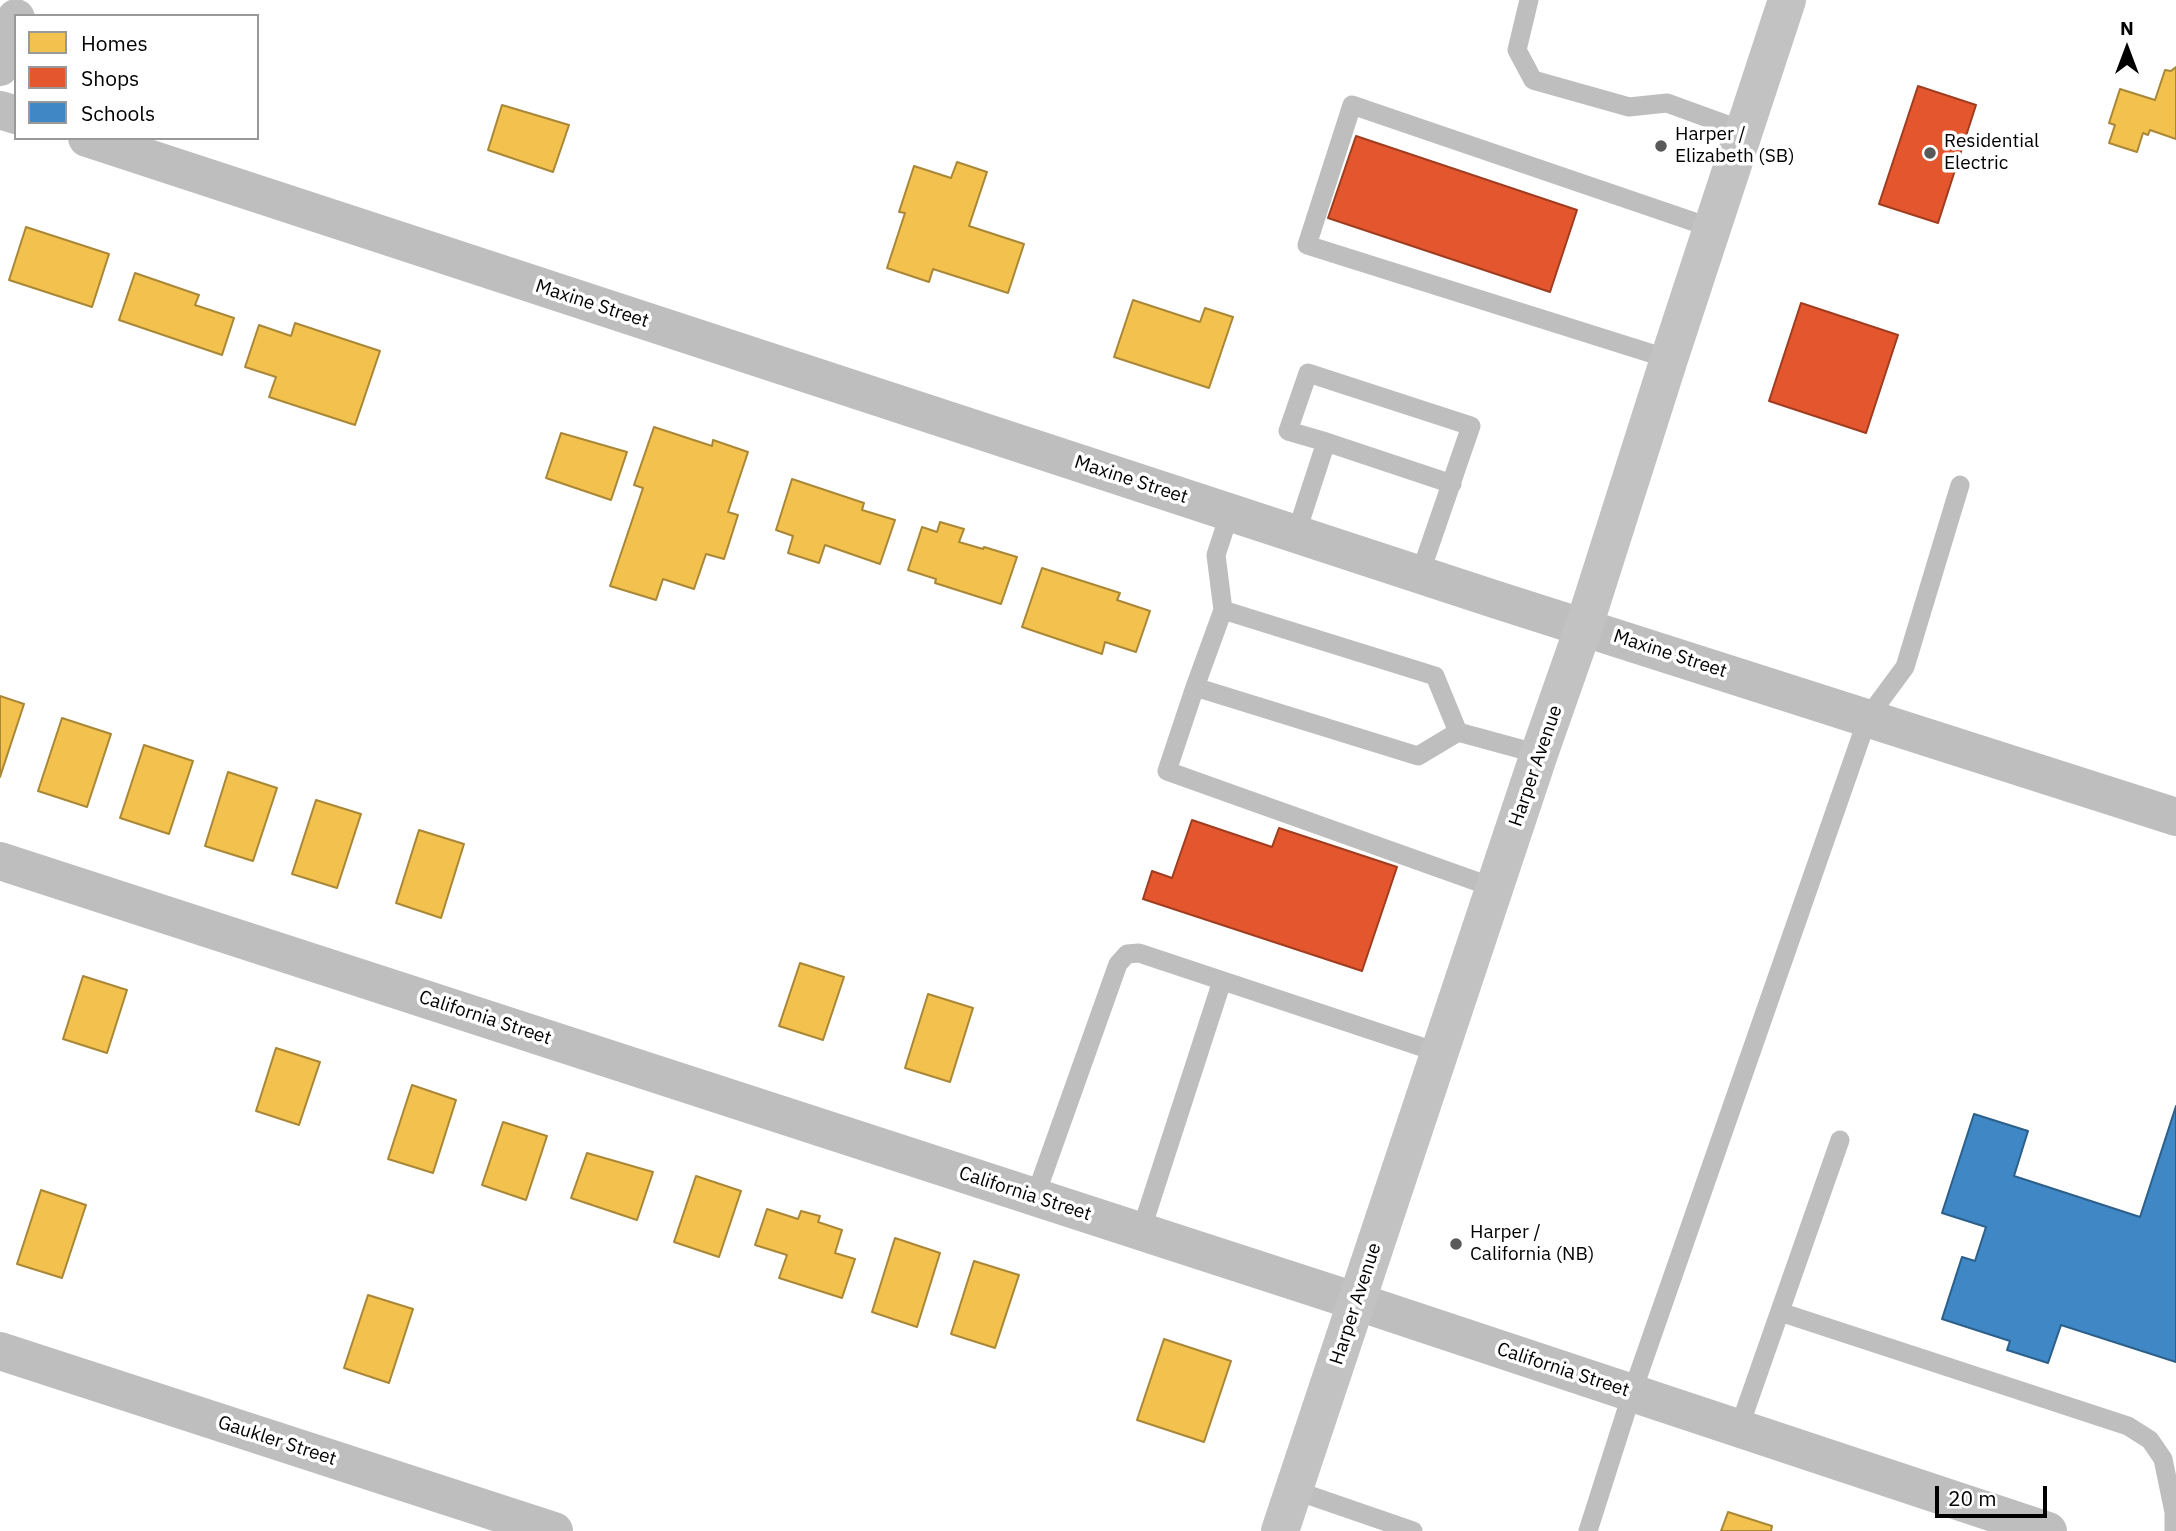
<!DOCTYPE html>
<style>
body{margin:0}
#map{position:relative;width:2176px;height:1531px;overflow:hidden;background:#fff;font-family:"IBM Plex Sans",sans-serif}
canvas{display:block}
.legend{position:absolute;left:14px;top:14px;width:245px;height:126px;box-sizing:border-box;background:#fff;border:2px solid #999;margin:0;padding:9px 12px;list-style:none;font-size:21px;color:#000}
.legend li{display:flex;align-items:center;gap:14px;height:35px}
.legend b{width:35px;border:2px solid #999}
.north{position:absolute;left:2092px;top:14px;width:70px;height:70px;-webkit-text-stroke:5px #fff;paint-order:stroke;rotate:0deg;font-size:19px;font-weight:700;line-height:28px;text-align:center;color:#000}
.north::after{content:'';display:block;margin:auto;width:24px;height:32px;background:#000;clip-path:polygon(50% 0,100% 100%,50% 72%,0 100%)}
.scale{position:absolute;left:1935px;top:1486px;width:112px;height:32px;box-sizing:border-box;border:4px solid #000;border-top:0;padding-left:9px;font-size:21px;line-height:24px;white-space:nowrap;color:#000;-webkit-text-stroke:5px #fff;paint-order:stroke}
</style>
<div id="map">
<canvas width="2176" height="1531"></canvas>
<ul class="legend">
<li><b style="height:19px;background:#f2c14e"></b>Homes</li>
<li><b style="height:19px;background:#e4572e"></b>Shops</li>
<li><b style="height:19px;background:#3f88c5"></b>Schools</li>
</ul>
<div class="north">N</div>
<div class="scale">20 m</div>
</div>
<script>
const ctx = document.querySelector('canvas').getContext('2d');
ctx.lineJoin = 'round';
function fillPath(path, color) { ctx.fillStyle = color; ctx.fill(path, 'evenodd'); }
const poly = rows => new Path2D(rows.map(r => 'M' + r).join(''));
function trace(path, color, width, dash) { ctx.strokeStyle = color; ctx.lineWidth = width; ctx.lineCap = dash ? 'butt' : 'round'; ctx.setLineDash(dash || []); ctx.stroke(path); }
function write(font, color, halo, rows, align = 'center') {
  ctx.font = font + ' "IBM Plex Sans",sans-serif'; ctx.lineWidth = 7; ctx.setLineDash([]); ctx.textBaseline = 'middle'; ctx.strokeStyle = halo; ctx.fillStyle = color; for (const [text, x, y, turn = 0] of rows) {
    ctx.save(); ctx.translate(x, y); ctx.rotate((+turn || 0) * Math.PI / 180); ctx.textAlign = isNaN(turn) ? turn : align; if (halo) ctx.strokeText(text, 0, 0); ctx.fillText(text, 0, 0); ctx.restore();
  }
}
const homes = poly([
 [2176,67,2176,139,2150,130,2148,135,2143,133,2137,152,2109,143,2115,125,2109,123,2120,89,2155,100,2165,70,2171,71,2176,67],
 [502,105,569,125,553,172,488,150,502,105],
 [957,162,987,172,969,226,1024,244,1008,293,933,269,929,282,887,268,905,213,899,212,914,166,951,178,957,162],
 [26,227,109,254,92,307,9,280,26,227],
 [135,273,199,295,195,305,234,318,222,355,119,320,135,273],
 [1133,300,1200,322,1205,308,1233,317,1209,388,1114,357,1133,300],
 [295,323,380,351,355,425,269,397,276,377,245,367,259,325,291,336,295,323],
 [654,427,712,446,713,440,748,452,728,512,738,515,724,559,706,554,694,589,663,579,656,600,610,586,643,488,634,485,654,427],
 [561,433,627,452,611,500,546,478,561,433],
 [792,479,864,503,862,510,895,520,880,564,825,545,819,563,788,553,793,536,776,530,792,479],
 [940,522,964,529,959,542,983,549,984,547,1017,557,1001,604,935,583,936,579,908,570,922,527,937,532,940,522],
 [1042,568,1120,593,1117,600,1150,611,1136,652,1105,642,1102,654,1022,627,1042,568],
 [0,696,24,704,0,777,0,696],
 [62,718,111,734,87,807,38,791,62,718],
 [144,745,193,761,169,834,120,818,144,745],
 [228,772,277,788,253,861,205,846,228,772],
 [316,800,361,814,337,888,292,874,316,800],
 [419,830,464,844,441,918,396,903,419,830],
 [800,963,844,977,823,1040,779,1026,800,963],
 [83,976,127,990,107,1053,63,1039,83,976],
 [928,994,973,1008,950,1082,905,1068,928,994],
 [276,1048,320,1062,299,1125,256,1111,276,1048],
 [412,1085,456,1100,433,1173,388,1159,412,1085],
 [503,1122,547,1136,526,1200,482,1185,503,1122],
 [587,1153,653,1172,637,1220,571,1198,587,1153],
 [696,1176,741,1191,719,1257,674,1242,696,1176],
 [41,1190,86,1205,62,1278,17,1264,41,1190],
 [767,1209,798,1219,801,1211,820,1216,818,1222,842,1230,835,1253,855,1259,842,1298,779,1278,787,1255,755,1245,767,1209],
 [895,1238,940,1253,917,1327,872,1312,895,1238],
 [974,1261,1019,1275,995,1348,951,1334,974,1261],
 [368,1295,413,1309,389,1383,344,1368,368,1295],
 [1164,1339,1231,1361,1204,1442,1137,1420,1164,1339],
 [1728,1512,1772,1526,1771,1531,1721,1531,1728,1512]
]);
fillPath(homes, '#f2c14e');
trace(homes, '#a98737', 2);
const shops = poly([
 [1918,86,1976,105,1938,223,1879,204,1918,86],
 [1356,136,1577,210,1550,292,1328,218,1356,136],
 [1801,303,1898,335,1866,433,1769,401,1801,303],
 [1192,820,1272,847,1279,828,1397,867,1362,971,1143,899,1152,871,1172,878,1192,820]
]);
fillPath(shops, '#e4572e');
trace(shops, '#a03d20', 2);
const schools = poly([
 [2176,1106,2176,1362,2061,1325,2048,1363,2007,1350,2010,1341,1942,1319,1962,1257,1975,1261,1986,1227,1942,1213,1974,1114,2028,1131,2014,1176,2140,1217,2176,1106]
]);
fillPath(schools, '#3f88c5');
trace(schools, '#2c5f8a', 2);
trace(poly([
 [1529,0,1517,50,1533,80,1629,107,1667,103,1744,131],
 [1669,359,1307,245,1352,105,1712,228],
 [1326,442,1452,484],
 [1296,534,1326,442,1288,431,1308,373,1471,426,1420,574],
 [1223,610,1216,555,1230,512],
 [1195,687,1167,771,1495,888],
 [1458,732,1435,676,1223,610,1195,687,1418,756,1458,732,1539,754],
 [1035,1197,1118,964,1127,954,1139,953,1440,1053],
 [1141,1231,1222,981],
 [1780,1312,2128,1426,2150,1440,2163,1459,2174,1512,2174,1531],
 [1739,1428,1840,1140],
 [1294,1490,1413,1531],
 [1588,1531,1632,1393,1868,717,1905,667,1960,485]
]), '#bebebe', 19);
trace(poly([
 [0,67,16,18],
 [0,110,16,115],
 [87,138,1494,599,2176,817],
 [0,861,1358,1302,2048,1531],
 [0,1351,554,1531]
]), '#bebebe', 38);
trace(poly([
 [1280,1531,1539,754,1584,626,1669,359,1787,0]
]), '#c2c2c2', 38);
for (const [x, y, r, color] of [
 [1661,146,7,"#595959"],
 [1930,153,7,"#595959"],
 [1456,1244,7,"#595959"]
]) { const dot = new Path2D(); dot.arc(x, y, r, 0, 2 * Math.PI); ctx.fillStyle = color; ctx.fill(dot); trace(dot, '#fff', 2.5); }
write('19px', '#000', '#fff', [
 ["Harper /",1675,135],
 ["Elizabeth (SB)",1675,157],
 ["Residential",1944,142],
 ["Electric",1944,164],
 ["Harper /",1470,1233],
 ["California (NB)",1470,1255]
], 'left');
write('19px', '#000', '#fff', [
 ["Maxine Street",592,304,18],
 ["Maxine Street",1131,480,18],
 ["Maxine Street",1670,654,18],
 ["Harper Avenue",1536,766,-71],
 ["California Street",485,1018,18],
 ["California Street",1025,1194,18],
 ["Harper Avenue",1356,1304,-72],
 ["California Street",1563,1370,18],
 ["Gaukler Street",277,1441,18]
]);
</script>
